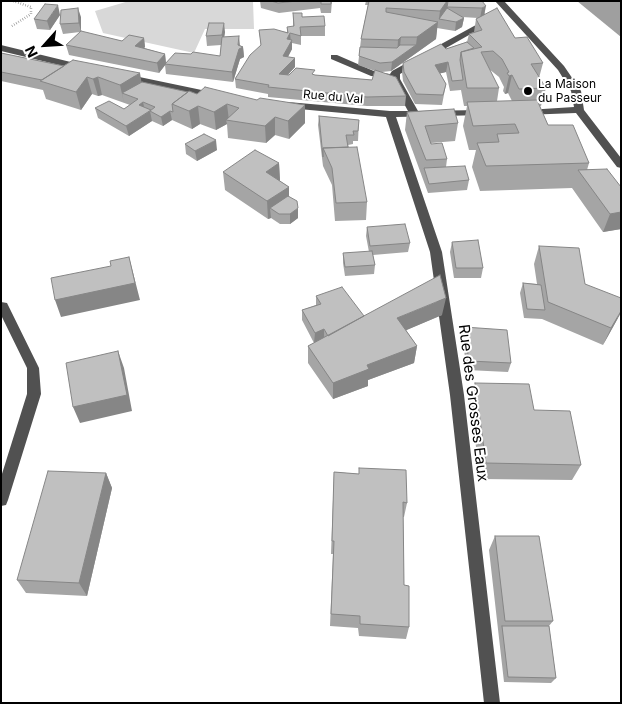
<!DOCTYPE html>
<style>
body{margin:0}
#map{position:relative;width:622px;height:704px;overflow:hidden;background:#fff;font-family:Inter,sans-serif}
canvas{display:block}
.frame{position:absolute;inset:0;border:2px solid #000;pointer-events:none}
.north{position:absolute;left:20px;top:20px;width:50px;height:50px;-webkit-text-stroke:4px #fff;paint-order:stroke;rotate:244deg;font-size:14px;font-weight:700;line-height:20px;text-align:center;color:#000}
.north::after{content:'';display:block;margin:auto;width:18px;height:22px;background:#000;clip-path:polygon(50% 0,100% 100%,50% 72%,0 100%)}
</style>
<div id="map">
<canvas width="622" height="704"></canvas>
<div class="frame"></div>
<div class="north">N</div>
</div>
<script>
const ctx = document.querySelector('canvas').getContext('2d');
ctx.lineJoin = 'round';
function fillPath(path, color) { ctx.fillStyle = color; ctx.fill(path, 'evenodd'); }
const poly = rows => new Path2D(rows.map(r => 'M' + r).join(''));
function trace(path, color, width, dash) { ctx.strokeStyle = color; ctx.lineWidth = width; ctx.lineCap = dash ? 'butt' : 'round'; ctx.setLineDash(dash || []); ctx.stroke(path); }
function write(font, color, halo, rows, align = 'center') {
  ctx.font = font + ' Inter,sans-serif'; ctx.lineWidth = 4; ctx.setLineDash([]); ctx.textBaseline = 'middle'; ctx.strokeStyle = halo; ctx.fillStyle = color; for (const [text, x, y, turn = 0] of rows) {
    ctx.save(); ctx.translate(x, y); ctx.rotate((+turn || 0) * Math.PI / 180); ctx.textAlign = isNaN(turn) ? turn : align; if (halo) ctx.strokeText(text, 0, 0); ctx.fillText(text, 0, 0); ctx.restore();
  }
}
fillPath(poly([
 [129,1,253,1,254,29,205,29,194,53,103,33,95,11]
]), '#d8d8d8');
fillPath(poly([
 [577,1,621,1,621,37]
]), '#9f9f9f');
trace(poly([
 [12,26,31,14,31,7,13,1]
]), '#737373', 2.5, [0.5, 2]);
fillPath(poly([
 [495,1,504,1,564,66,581,91,584,110,621,158,621,168,617,167,576,113,524,115,522,113,527,110,574,107,571,91,558,70,495,1],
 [485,20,492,22,400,74,400,79,418,111,482,110,487,113,485,115,396,117,442,252,464,395,500,703,484,703,450,395,430,252,386,117,288,108,283,105,288,102,390,111,408,111,390,78,371,76,331,59,331,55,337,55,376,72,390,74,392,71,485,20],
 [1,45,87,66,88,68,84,71,1,51,1,45],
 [125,74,216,93,221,96,216,99,122,79,122,75,125,74],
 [1,302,7,303,39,368,41,394,8,500,6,505,1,506,1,477,27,394,27,368,1,315,1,302]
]), '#515151');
fillPath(poly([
 [260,1,332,1,331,13,321,13,320,8,279,13,261,8],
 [366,1,482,1,485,15,515,38,543,63,539,78,546,88,541,106,540,106,548,125,589,163,587,170,621,187,621,229,603,232,572,188,480,191,472,167,476,150,469,150,463,126,467,106,464,106,461,90,450,91,446,72,440,73,446,84,442,105,415,104,403,81,402,72,403,63,467,42,469,34,474,32,476,19,478,18,462,17,464,18,462,27,455,31,437,28,436,39,391,71,382,72,406,96,405,106,367,106,268,97,268,94,236,88,235,79,261,46,259,30,287,32,287,27,293,27,293,13,325,26,325,36,301,36,301,45,292,43,292,49,288,57,295,58,295,67,288,75,315,75,372,80,375,71,358,65,361,39,368,5,365,5],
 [489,69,499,77,504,87,503,91,505,94,508,93,512,101,497,101,499,88],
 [60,15,50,30,37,29,34,19],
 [81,17,81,32,122,41,144,38,145,47,144,48,165,54,166,63,220,56,221,45,207,46,206,36,225,32,224,37,243,47,244,57,240,59,233,82,166,74,165,65,159,73,69,55,66,45,80,32,63,34,60,24],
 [1,53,197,94,305,105,305,123,289,139,275,135,266,143,228,138,227,124,216,130,200,124,192,129,172,120,163,126,152,121,129,136,98,118,95,108,124,109,130,105,102,95,98,96,92,94,81,110,46,99,43,90,1,81],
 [407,112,458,123,455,141,431,143,447,159,446,167,469,180,467,190,428,193,405,130],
 [319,116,359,120,358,141,353,141,353,144,348,145,367,202,366,220,335,221,332,185,323,166,318,125],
 [185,144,217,150,197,161,186,154],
 [279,163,280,181,289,187,289,196,298,218,290,224,280,224,271,218,268,219,225,190,223,172],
 [367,227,410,243,408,252,373,255,375,265,374,274,345,276,343,263,343,253,369,252,366,236],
 [452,242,483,268,481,278,454,278,450,252],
 [539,246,585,284,618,318,603,345,542,319,524,318,520,293,523,283,537,284,534,264],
 [316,296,364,316,442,315,406,330,417,346,414,363,368,380,368,386,333,399,308,363,308,346,314,343,302,320,302,310,316,305],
 [464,327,511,363,508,372,467,370,462,337],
 [475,383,534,410,581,465,572,480,480,479,470,399],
 [359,468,407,503,404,517,403,517,404,585,409,627,406,639,359,636,358,628,330,626,333,554,331,554,334,472,359,474],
 [106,473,112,488,87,596,26,593,17,580],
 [495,536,553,621,549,626,556,678,551,683,504,682,489,550]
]), '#a5a5a5');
fillPath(poly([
 [447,1,448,7,447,16,439,19,440,11],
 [58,5,60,15,50,30,47,21],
 [486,6,484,16,480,18,482,8],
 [78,8,81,17,81,32,79,23],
 [464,18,462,27,455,31,456,22],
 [438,22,436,39,391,71,392,62,416,45,417,37],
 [224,23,225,32,223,45,222,35],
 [290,33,291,43,287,39],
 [239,36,240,46,243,47,244,57,240,59,233,82,232,72,238,45],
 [401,37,399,55,397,58,398,40],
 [144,38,145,47,137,55,135,46],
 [292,40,292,49,283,66,283,56],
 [165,54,166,64,159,73,157,63],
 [295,58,295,67,279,84,279,74],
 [448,62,446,72,434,75,435,65],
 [140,73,143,91,122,93,124,103,120,85],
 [512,75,508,93,505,94,509,76],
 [87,77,92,94,81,110,76,92],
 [98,77,102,95,98,96,93,79],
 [143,102,145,111,139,105],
 [227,104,229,121,226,120,227,124,216,130,214,112],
 [305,105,305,123,289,139,288,121],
 [198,106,200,124,192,129,189,111],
 [150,111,152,121,129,136,126,126],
 [170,111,172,120,163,126,161,117],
 [275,117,275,135,266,143,265,126],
 [216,140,217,150,197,161,195,151],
 [279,163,280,181,266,172],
 [289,187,289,205,270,208,271,218,268,219,267,201],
 [298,208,298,218,290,224,290,214],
 [621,212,621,229,603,232,610,214],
 [129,257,140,300,61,317,55,300],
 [446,298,442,315,395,335,397,318],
 [621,311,621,313,618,318,603,345,611,328],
 [324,329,324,339,314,343,315,333],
 [417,346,414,363,368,380,368,386,333,399,333,383,367,365],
 [118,351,124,368,132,411,80,423,73,407],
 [106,473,112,488,87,596,79,583]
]), '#868686');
const building = poly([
 [271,1,297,1,278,3,271,1],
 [321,1,331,1,331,4,321,4,321,1],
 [369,1,447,1,440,11,386,8,386,12,438,22,417,37,401,37,398,40,361,39,369,1],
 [448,1,482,1,486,6,482,8,448,7,447,8,448,1],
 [45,4,58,5,47,21,34,19,45,4],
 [78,8,79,23,60,24,61,10,78,8],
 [447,8,464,18,456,22,439,19,447,8],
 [497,8,515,38,527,37,543,63,531,64,546,88,519,89,512,75,509,76,507,73,509,72,502,59,493,51,481,52,499,88,467,88,461,52,482,47,469,34,482,30,476,19,497,8],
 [293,13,302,13,302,17,324,16,325,26,300,27,301,36,290,33,287,39,292,40,283,56,295,58,279,74,289,75,296,68,315,70,312,74,315,75,372,80,375,70,396,77,406,96,367,97,268,87,269,85,235,79,250,55,261,45,259,30,274,29,288,33,287,27,294,26,293,13],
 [209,23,224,23,222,35,206,36,209,23],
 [81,31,122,41,129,35,144,38,135,46,165,54,157,63,66,45,81,31],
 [239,36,238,45,243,47,239,49,232,72,165,64,175,53,191,54,193,52,220,56,222,37,239,36],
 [467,42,474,48,461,52,460,60,463,80,452,81,448,62,435,65,446,84,443,95,416,94,404,72,403,63,441,44,446,49,467,42],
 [400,45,416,45,392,62,380,63,359,56,360,47,397,48,400,45],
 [1,53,64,66,42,80,1,72,1,53],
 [73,60,140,73,120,85,98,77,93,79,87,77,76,92,40,81,73,60],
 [142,82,188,92,172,104,173,112,170,111,161,117,150,111,155,107,143,102,139,105,151,110,126,126,95,108,109,101,124,109,138,99,122,93,142,82],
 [205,87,257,100,260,98,305,105,288,121,275,117,265,126,226,120,239,108,227,104,214,112,198,106,189,111,172,104,189,91,197,94,205,87],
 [537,100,548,125,573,125,589,163,486,166,477,143,499,142,497,134,519,133,515,124,473,126,467,102,537,100],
 [454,109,458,123,425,126,431,144,442,143,447,159,426,160,407,112,454,109],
 [319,116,359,120,358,131,353,131,354,135,346,135,348,147,323,148,323,157,319,116],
 [204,134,216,140,195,151,185,144,204,134],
 [357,147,367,202,336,203,332,168,323,148,357,147],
 [255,150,279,163,266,172,289,187,267,201,223,172,255,150],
 [465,166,469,180,429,184,424,168,465,166],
 [607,169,621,187,621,212,610,214,578,170,607,169],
 [288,196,297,201,298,208,290,214,279,214,270,208,288,196],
 [405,224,410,243,370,246,367,227,405,224],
 [478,240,483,268,456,268,452,242,478,240],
 [539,246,579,248,585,284,621,298,621,311,611,328,548,302,539,246],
 [372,251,375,265,345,267,343,253,372,251],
 [129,257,135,283,55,300,51,278,111,266,110,261,129,257],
 [440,275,446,298,397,318,417,346,367,365,369,369,333,383,308,346,440,275],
 [523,283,541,285,545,310,527,309,523,283],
 [342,287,364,316,328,336,324,329,315,333,302,310,321,304,316,296,342,287],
 [464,327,507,330,511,363,469,361,464,327],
 [118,351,127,395,73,407,66,363,118,351],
 [475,383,529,384,534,410,570,411,581,465,486,463,475,383],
 [359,468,406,470,407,503,403,502,404,585,409,586,409,627,360,624,360,616,331,614,334,541,332,541,334,472,359,474,359,468],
 [48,471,106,473,79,583,17,580,48,471],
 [495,536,539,536,553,621,505,621,495,536],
 [502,626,549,626,556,678,508,677,502,626]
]);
fillPath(building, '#c0c0c0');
trace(building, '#868686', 1);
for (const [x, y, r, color] of [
 [528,91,5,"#000"]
]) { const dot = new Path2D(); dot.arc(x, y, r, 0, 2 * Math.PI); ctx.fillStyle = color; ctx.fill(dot); trace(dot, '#fff', 2); }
write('12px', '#000', '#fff', [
 ["La Maison",538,84],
 ["du Passeur",538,98]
], 'left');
write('12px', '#000', '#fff', [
 ["Rue du Val",333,97,5]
]);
write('15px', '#000', '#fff', [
 ["Rue des Grosses Eaux",473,403,83]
]);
</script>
